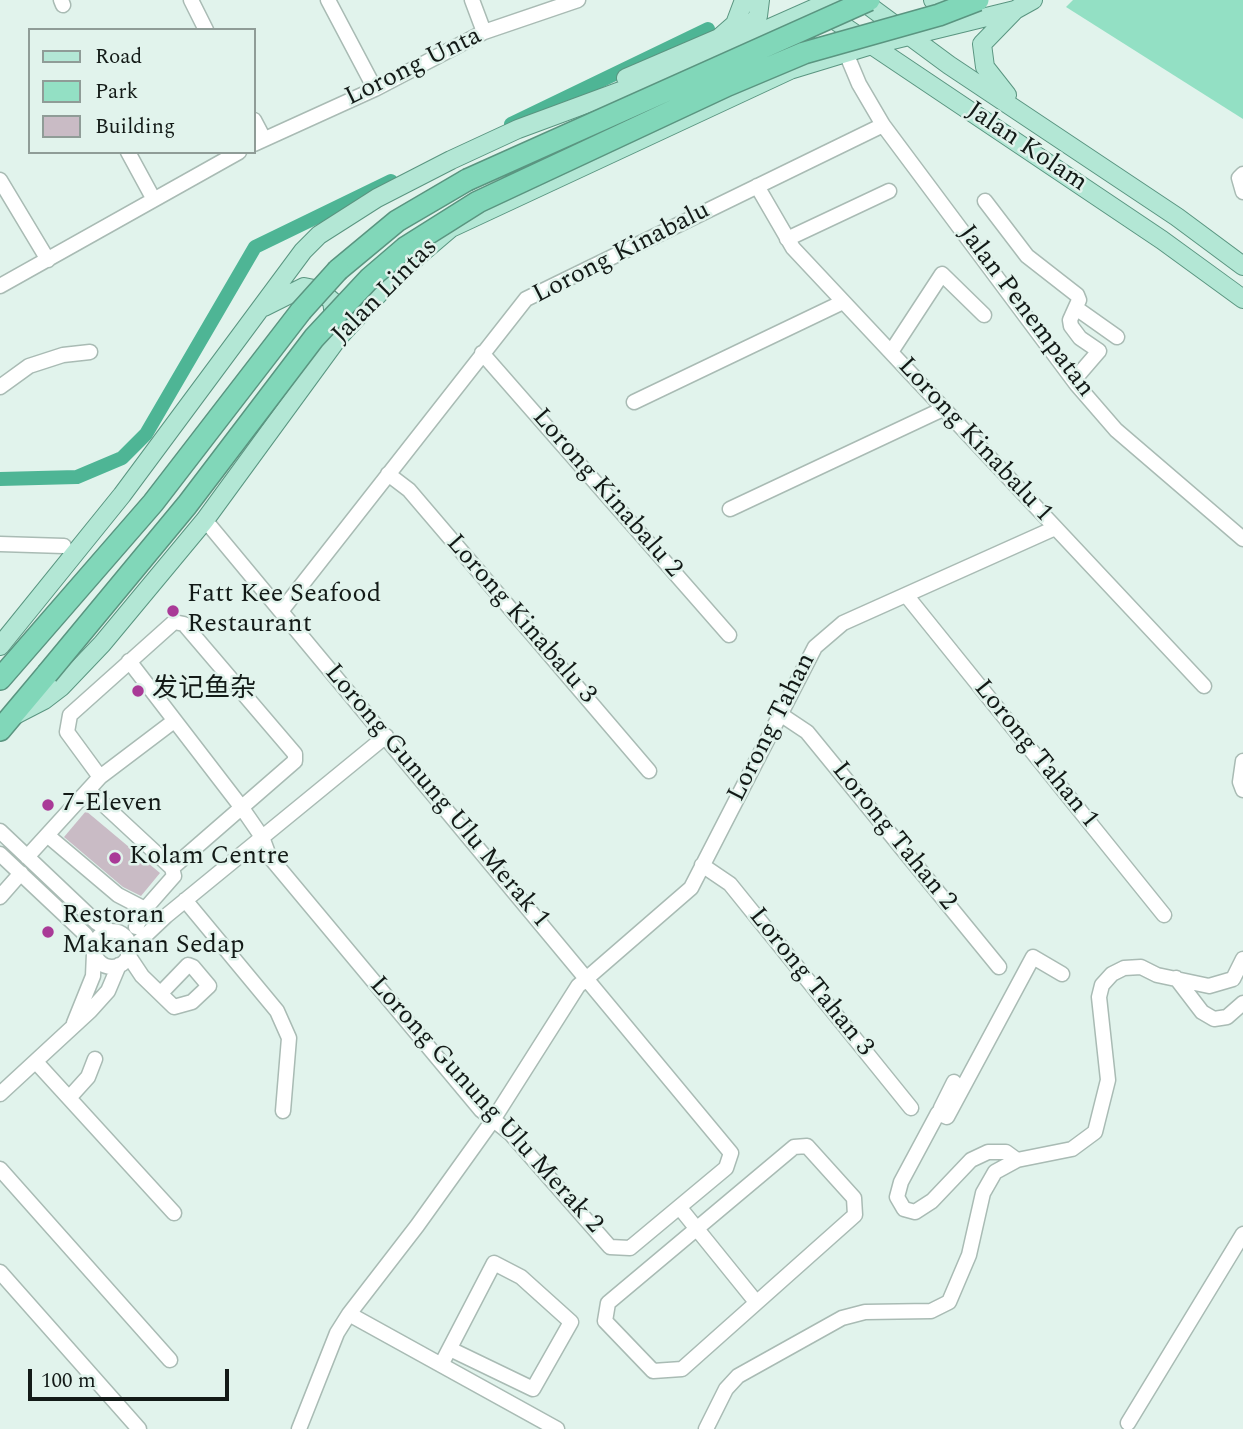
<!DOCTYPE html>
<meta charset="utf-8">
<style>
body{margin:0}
#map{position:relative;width:1243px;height:1429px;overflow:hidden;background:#e1f3ec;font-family:Spectral,serif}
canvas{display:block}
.legend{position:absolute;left:28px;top:28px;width:228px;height:126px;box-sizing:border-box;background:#e1f3ec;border:2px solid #8f9c97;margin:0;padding:9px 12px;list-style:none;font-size:21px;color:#131a17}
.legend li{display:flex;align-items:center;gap:14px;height:35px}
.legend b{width:35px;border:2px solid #8f9c97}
.scale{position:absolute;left:28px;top:1369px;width:201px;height:32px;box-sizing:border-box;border:4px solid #131a17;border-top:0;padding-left:9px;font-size:21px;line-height:24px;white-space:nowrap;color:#131a17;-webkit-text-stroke:5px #e1f3ec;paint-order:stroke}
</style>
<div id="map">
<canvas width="1243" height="1429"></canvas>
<ul class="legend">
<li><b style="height:9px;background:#b3e7d5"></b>Road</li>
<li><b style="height:19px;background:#93e0c4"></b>Park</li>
<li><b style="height:19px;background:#c9bbc5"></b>Building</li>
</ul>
<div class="scale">100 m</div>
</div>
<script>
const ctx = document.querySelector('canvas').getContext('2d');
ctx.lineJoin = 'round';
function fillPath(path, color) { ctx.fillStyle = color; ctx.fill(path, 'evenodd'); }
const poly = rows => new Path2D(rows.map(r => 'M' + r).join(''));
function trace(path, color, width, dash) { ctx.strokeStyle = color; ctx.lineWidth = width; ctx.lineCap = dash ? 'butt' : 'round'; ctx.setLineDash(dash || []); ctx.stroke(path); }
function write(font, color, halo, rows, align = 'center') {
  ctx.font = font + ' Spectral,"Noto Sans SC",serif'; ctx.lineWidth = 5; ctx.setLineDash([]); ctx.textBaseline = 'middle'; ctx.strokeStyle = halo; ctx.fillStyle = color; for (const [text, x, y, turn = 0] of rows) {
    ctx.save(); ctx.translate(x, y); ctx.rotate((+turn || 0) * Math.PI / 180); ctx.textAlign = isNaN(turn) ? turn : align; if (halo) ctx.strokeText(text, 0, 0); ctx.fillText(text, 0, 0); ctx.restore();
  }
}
fillPath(poly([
 [1073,0,1243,0,1243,119,1066,7]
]), '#93e0c4');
trace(poly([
 [511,124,708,29],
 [0,479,77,477,122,458,146,434,255,247,391,181]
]), '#4eb595', 14);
fillPath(poly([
 [86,811,160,873,141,896,123,887,64,837]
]), '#c9bbc5');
const minor = poly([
 [61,0,63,5],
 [191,0,206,30],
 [328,0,375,89],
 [472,0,484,32],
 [846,53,859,84,883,125,1077,385,1116,430,1243,539],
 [254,120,264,139],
 [254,144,375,89,484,32,578,0],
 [128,152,153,198],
 [1243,174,1239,178,1243,192],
 [0,180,48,260],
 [757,186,793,248,1204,686],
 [985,201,1027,256,1077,295,1079,300,1070,320,1071,326,1080,338,1099,351,1074,380],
 [787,239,889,191],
 [0,286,239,152],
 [1076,308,1117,337],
 [891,352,942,274,984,315],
 [482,353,729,635],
 [0,387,29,366,63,355,90,352],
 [634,402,843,302],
 [388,474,409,490,649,771],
 [730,509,943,409],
 [0,544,64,546],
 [906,595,1164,915],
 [282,610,526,299,883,125],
 [129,661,242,808,262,837,269,856,481,1110,510,1133,610,1247,630,1248,726,1168,731,1153,205,520],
 [780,714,807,732,999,967],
 [1243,761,1240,782,1243,790],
 [100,777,67,732,70,715,174,622,184,624,295,754,295,761,172,868],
 [88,790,172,868],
 [0,831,96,922,110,931],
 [47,835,118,895,145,909],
 [0,854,85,934,94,947],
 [27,857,100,777,174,721],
 [702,865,730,884,911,1108],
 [0,897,21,873],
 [185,900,277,1011,289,1038,283,1111],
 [136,927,145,909,174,876,172,868],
 '94 949a18 18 0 1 1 36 0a18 18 0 1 1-36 0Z',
 [129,951,166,916,386,736],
 [128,955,142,976,174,1007,192,1002,209,986,193,967,188,965,161,993],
 [1176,978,1202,1012,1214,1019,1227,1017,1243,1003],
 [74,1023,93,976,94,953],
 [36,1062,174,1213],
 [0,1094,90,1011,108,991,119,965],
 [69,1098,88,1077,95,1059],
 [941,1108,954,1082],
 [807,1146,854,1198,855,1215,682,1369,653,1371,605,1321,608,1303,794,1147,807,1146],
 [1017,1160,1006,1152,988,1152,971,1160,932,1201,915,1212,904,1209,897,1197,901,1182,938,1113,947,1117,1033,957,1062,974],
 [0,1169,170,1360],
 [680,1208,756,1302],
 [0,1272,139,1429],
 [349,1314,557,1429],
 [441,1365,494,1263,521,1277,571,1322,533,1389,450,1349],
 [1128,1423,1243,1234],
 [299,1429,337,1333,349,1314,417,1226,493,1120,578,986,691,888,815,647,843,623,1055,528],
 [706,1429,726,1389,738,1376,842,1318,865,1312,931,1311,949,1302,969,1255,983,1193,995,1172,1017,1160,1072,1149,1095,1132,1108,1080,1099,997,1102,985,1112,974,1124,968,1141,967,1157,975,1209,986,1233,979,1243,959]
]);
const major = poly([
 [861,0,949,65,1177,217,1243,266],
 [933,0,962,9],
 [821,11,1162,240,1243,299],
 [741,41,758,16,760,0],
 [626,78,719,38,735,24,744,0],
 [1007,95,985,67,982,44,1015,10,1033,0],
 [264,307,304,287,319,290,332,301,335,324],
 [0,646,122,495,303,251,319,235,377,198,451,160,518,129,664,75,833,0],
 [13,716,44,700,61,687,102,644,205,520,338,338,397,274,451,228,790,70,872,45,1015,10]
]);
const highway = poly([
 [338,270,397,221,467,180],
 [0,679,153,503,301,311],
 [0,730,47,674]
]);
trace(minor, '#a9bbb4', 17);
trace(major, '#5a9580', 20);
trace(highway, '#5a9580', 24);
trace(minor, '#fff', 14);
trace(major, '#b3e7d5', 18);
trace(highway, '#81d7b9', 21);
const highwayBridge = poly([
 [467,180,869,0],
 [301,311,338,270],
 [47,674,187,505,314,338,370,278,405,248,478,202,728,85,804,53,939,15,978,0]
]);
trace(highwayBridge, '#5a9580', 24, []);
trace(highwayBridge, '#81d7b9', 21);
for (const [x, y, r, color] of [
 [173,611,7,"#a93a97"],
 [138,691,7,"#a93a97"],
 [48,805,7,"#a93a97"],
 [115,858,7,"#a93a97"],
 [48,932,7,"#a93a97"]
]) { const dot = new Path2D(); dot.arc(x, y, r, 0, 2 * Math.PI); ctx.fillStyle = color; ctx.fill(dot); trace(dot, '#e1f3ec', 2.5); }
write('26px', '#131a17', '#e1f3ec', [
 ["Lorong Unta",414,68,-26],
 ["Jalan Kolam",1026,148,34],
 ["Lorong Kinabalu",622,254,-27],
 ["Jalan Lintas",386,292,-45],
 ["Jalan Penempatan",1025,312,53],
 ["Lorong Kinabalu 1",974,441,47],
 ["Lorong Kinabalu 2",606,494,49],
 ["Lorong Kinabalu 3",520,620,49],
 ["Lorong Tahan",773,728,-63],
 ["Lorong Tahan 1",1035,755,51],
 ["Lorong Gunung Ulu Merak 1",436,797,50],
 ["Lorong Tahan 2",893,837,51],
 ["Lorong Tahan 3",810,983,51],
 ["Lorong Gunung Ulu Merak 2",485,1106,48]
]);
write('26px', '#131a17', '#e1f3ec', [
 ["Fatt Kee Seafood",187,596],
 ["Restaurant",187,626],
 ["发记鱼杂",152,691],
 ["7-Eleven",62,805],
 ["Kolam Centre",129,858],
 ["Restoran",62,917],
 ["Makanan Sedap",62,947]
], 'left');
</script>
